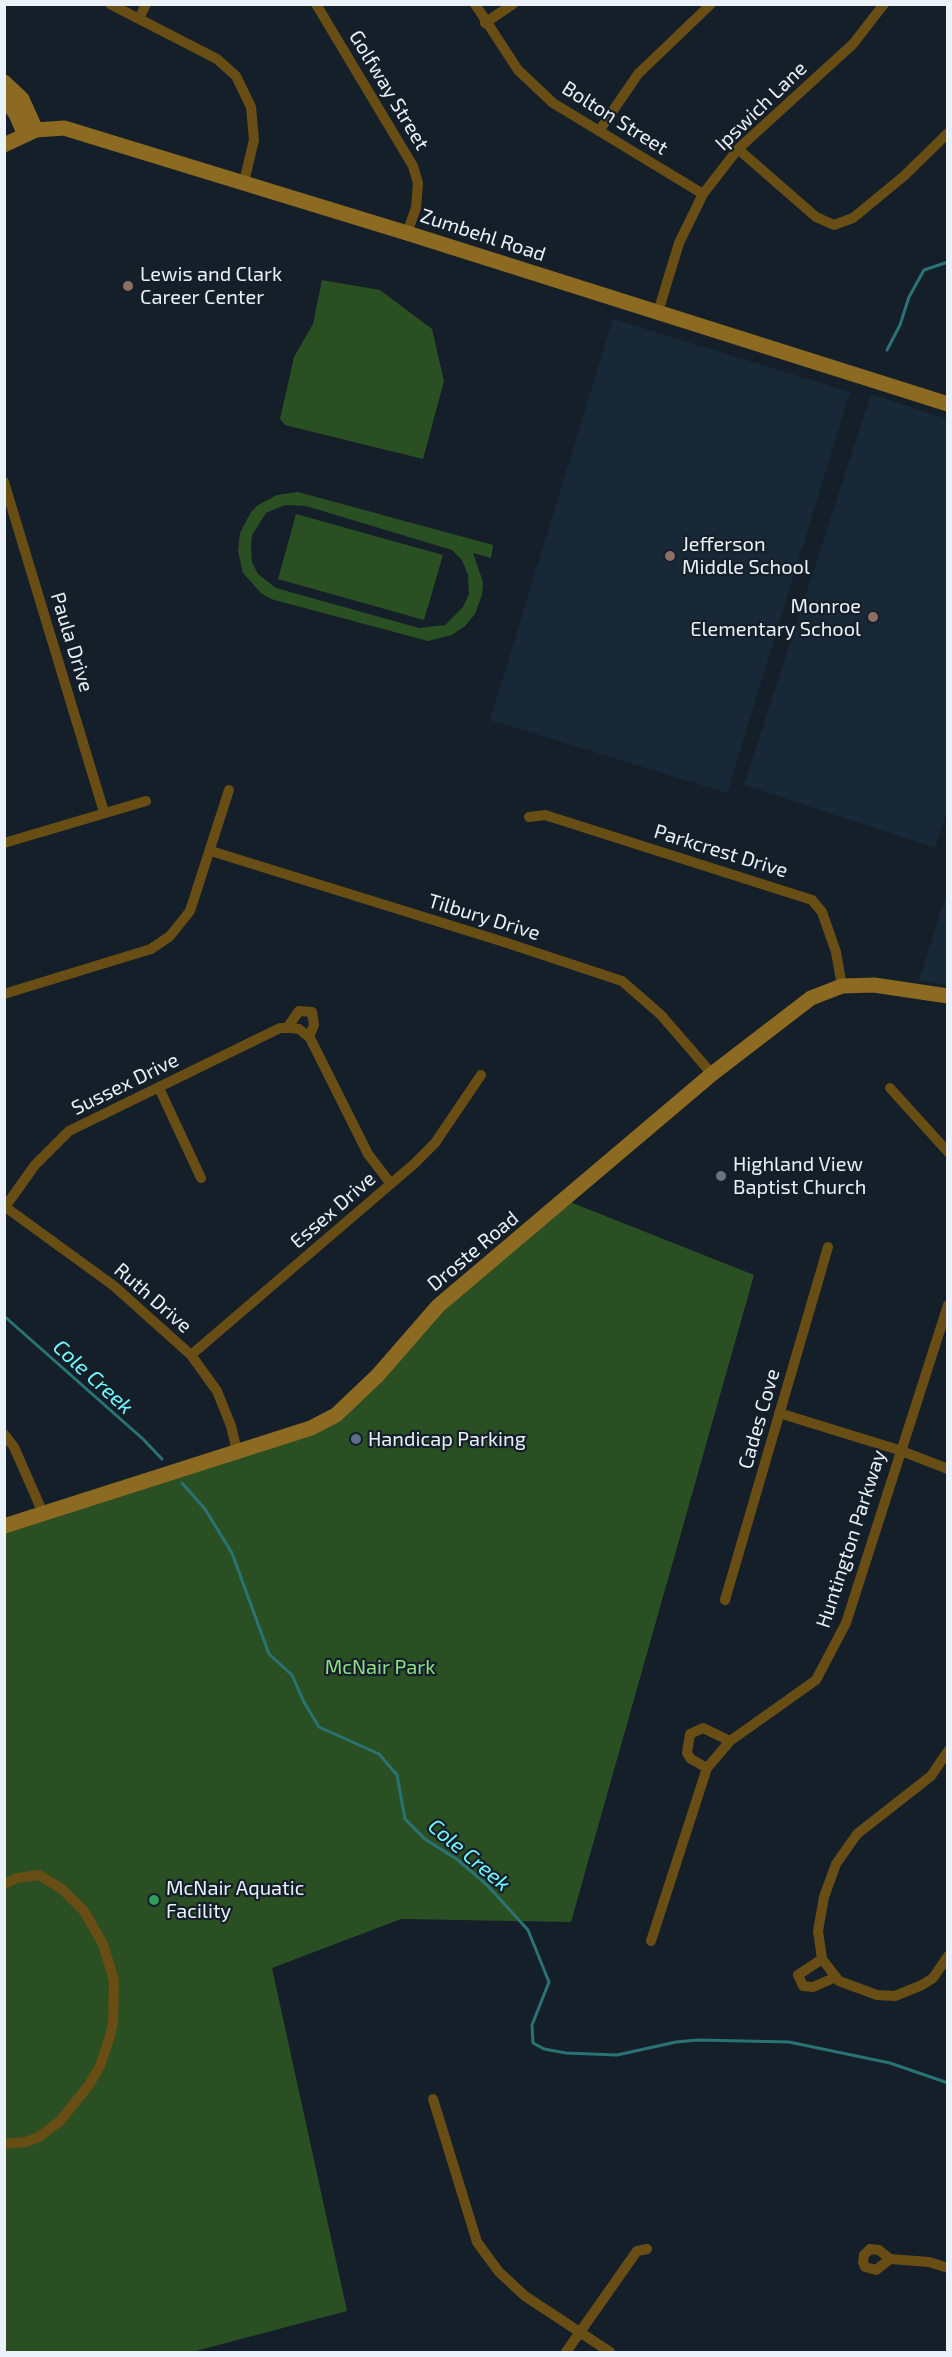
<!DOCTYPE html>
<style>
body{margin:0}
#map{position:relative;width:952px;height:2357px;overflow:hidden;background:#151f29;font-family:"Exo 2",sans-serif}
canvas{display:block}
.frame{position:absolute;inset:0;border:6px solid #eaf1f8;pointer-events:none}
</style>
<div id="map">
<canvas width="952" height="2357"></canvas>
<div class="frame"></div>
</div>
<script>
const ctx = document.querySelector('canvas').getContext('2d');
ctx.lineJoin = 'round';
function fillPath(path, color) { ctx.fillStyle = color; ctx.fill(path, 'evenodd'); }
const poly = rows => new Path2D(rows.map(r => 'M' + r).join(''));
function trace(path, color, width, dash) { ctx.strokeStyle = color; ctx.lineWidth = width; ctx.lineCap = dash ? 'butt' : 'round'; ctx.setLineDash(dash || []); ctx.stroke(path); }
function write(font, color, halo, rows, align = 'center') {
  ctx.font = font + ' "Exo 2",sans-serif'; ctx.lineWidth = 4.5; ctx.setLineDash([]); ctx.textBaseline = 'middle'; ctx.strokeStyle = halo; ctx.fillStyle = color; for (const [text, x, y, turn = 0] of rows) {
    ctx.save(); ctx.translate(x, y); ctx.rotate((+turn || 0) * Math.PI / 180); ctx.textAlign = isNaN(turn) ? turn : align; if (halo) ctx.strokeText(text, 0, 0); ctx.fillText(text, 0, 0); ctx.restore();
  }
}
fillPath(poly([
 [613,319,850,392,727,793,490,720],
 [871,394,947,419,948,809,935,848,744,785],
 [947,892,947,985,919,980]
]), '#192837');
fillPath(poly([
 [322,280,380,290,432,329,444,381,423,459,285,425,280,419,294,357,313,324],
 [298,492,493,545,491,558,473,553,483,582,482,595,475,614,465,626,452,635,428,641,271,599,261,593,243,573,238,551,240,533,251,512,258,505,277,495],
 [285,505,306,506,452,550,462,560,468,575,469,594,463,607,445,625,419,628,276,588,258,574,252,562,251,546,252,535,266,513],
 [296,514,443,555,424,620,278,579],
 [565,1200,754,1275,571,1922,401,1919,272,1968,347,2311,192,2352,5,2352,4,1528,336,1415,438,1306]
]), '#2a4f23');
trace(poly([
 [887,350,900,325,909,297,924,270,948,262],
 [4,1316,143,1439,162,1459],
 [182,1483,205,1509,232,1553,269,1654,292,1675,304,1702,319,1727,379,1754,397,1775,405,1819,425,1839,458,1860,487,1885,528,1930,549,1982,532,2025,533,2043,544,2049,566,2053,617,2055,676,2042,698,2040,789,2042,890,2063,948,2083]
]), '#2a7375', 3);
trace(poly([
 [110,4,217,59,236,76,251,107,254,140,244,182],
 [316,4,413,166,418,183,416,208,407,233],
 [475,4,518,70,553,103,703,194],
 [139,19,146,4],
 [485,23,513,4],
 [599,131,638,74,711,4],
 [738,149,816,217,834,225,853,218,904,176,948,133],
 [658,312,679,243,703,194,738,149,853,44,884,4],
 [4,482,104,812],
 [529,817,545,815,812,900,822,912,836,952,842,986],
 [4,843,146,801],
 [211,851,504,942,622,981,661,1015,712,1074],
 [4,994,151,949,170,936,190,911,229,790],
 [287,1028,299,1011,312,1012,314,1025,309,1037],
 [159,1088,201,1178],
 [890,1088,948,1152],
 [4,1206,114,1286,191,1355,217,1391,231,1426,237,1451],
 [5,1207,35,1165,69,1131,280,1028,291,1028,299,1029,310,1038,368,1154,391,1184],
 [191,1355,414,1164,435,1143,481,1075],
 [779,1413,899,1450,948,1469],
 [4,1434,14,1447,43,1513],
 [725,1600,828,1247],
 [948,1751,931,1776,857,1834,836,1864,824,1897,818,1931,822,1959,839,1981,877,1995,895,1996,922,1985,933,1978,948,1956],
 [707,1768,691,1759,687,1753,690,1734,703,1728,730,1741],
 [4,1884,17,1878,39,1875,62,1889,84,1911,103,1944,114,1980,113,2023,110,2036,100,2066,89,2085,60,2121,39,2137,26,2142,4,2144],
 [651,1941,707,1768,730,1741,816,1680,846,1623,948,1305],
 [822,1959,798,1975,803,1986,813,1987,836,1977],
 [433,2099,477,2242,499,2272,525,2296,610,2352],
 [890,2259,876,2270,865,2267,863,2262,864,2255,870,2249,879,2250,890,2259,929,2262,948,2268],
 [566,2352,637,2251,647,2249]
]), '#684d14', 10);
trace(poly([
 [4,82,22,99,36,130],
 [4,98,16,114,24,133],
 [4,145,36,130,64,128,407,233,948,404],
 [4,1526,311,1428,336,1415,378,1375,438,1306,712,1074,811,998,842,986,874,985,948,996]
]), '#8c6a22', 15);
for (const [x, y, r, color] of [
 [128,286,6,"#8d6e63"],
 [670,556,6,"#8d6e63"],
 [873,617,6,"#8d6e63"],
 [721,1176,6,"#6b7280"],
 [356,1439,6,"#5c6f8a"],
 [154,1900,6,"#2e9e5b"]
]) { const dot = new Path2D(); dot.arc(x, y, r, 0, 2 * Math.PI); ctx.fillStyle = color; ctx.fill(dot); trace(dot, '#151f29', 2); }
write('20px', '#eaf1f8', '#151f29', [
 ["Golfway Street",389,90,59],
 ["Ipswich Lane",761,106,-44],
 ["Bolton Street",615,118,32],
 ["Zumbehl Road",483,235,18],
 ["Paula Drive",72,642,73],
 ["Parkcrest Drive",721,851,17],
 ["Tilbury Drive",484,917,17],
 ["Sussex Drive",125,1084,-26],
 ["Essex Drive",333,1210,-41],
 ["Droste Road",473,1251,-40],
 ["Ruth Drive",153,1298,41],
 ["Cades Cove",759,1419,-74],
 ["Huntington Parkway",851,1539,-72]
]);
write('20px', '#eaf1f8', '#151f29', [
 ["Lewis and Clark",140,274],
 ["Career Center",140,297],
 ["Jefferson",682,544],
 ["Middle School",682,567],
 ["Monroe",861,606,"right"],
 ["Elementary School",861,629,"right"],
 ["Highland View",733,1164],
 ["Baptist Church",733,1187],
 ["Handicap Parking",368,1439],
 ["McNair Aquatic",166,1888],
 ["Facility",166,1911]
], 'left');
write('20px', '#90df82', '#151f29', [
 ["McNair Park",380,1667]
]);
write('italic 21px', '#71f9fe', '#151f29', [
 ["Cole Creek",93,1377,42],
 ["Cole Creek",469,1855,40]
]);
</script>
